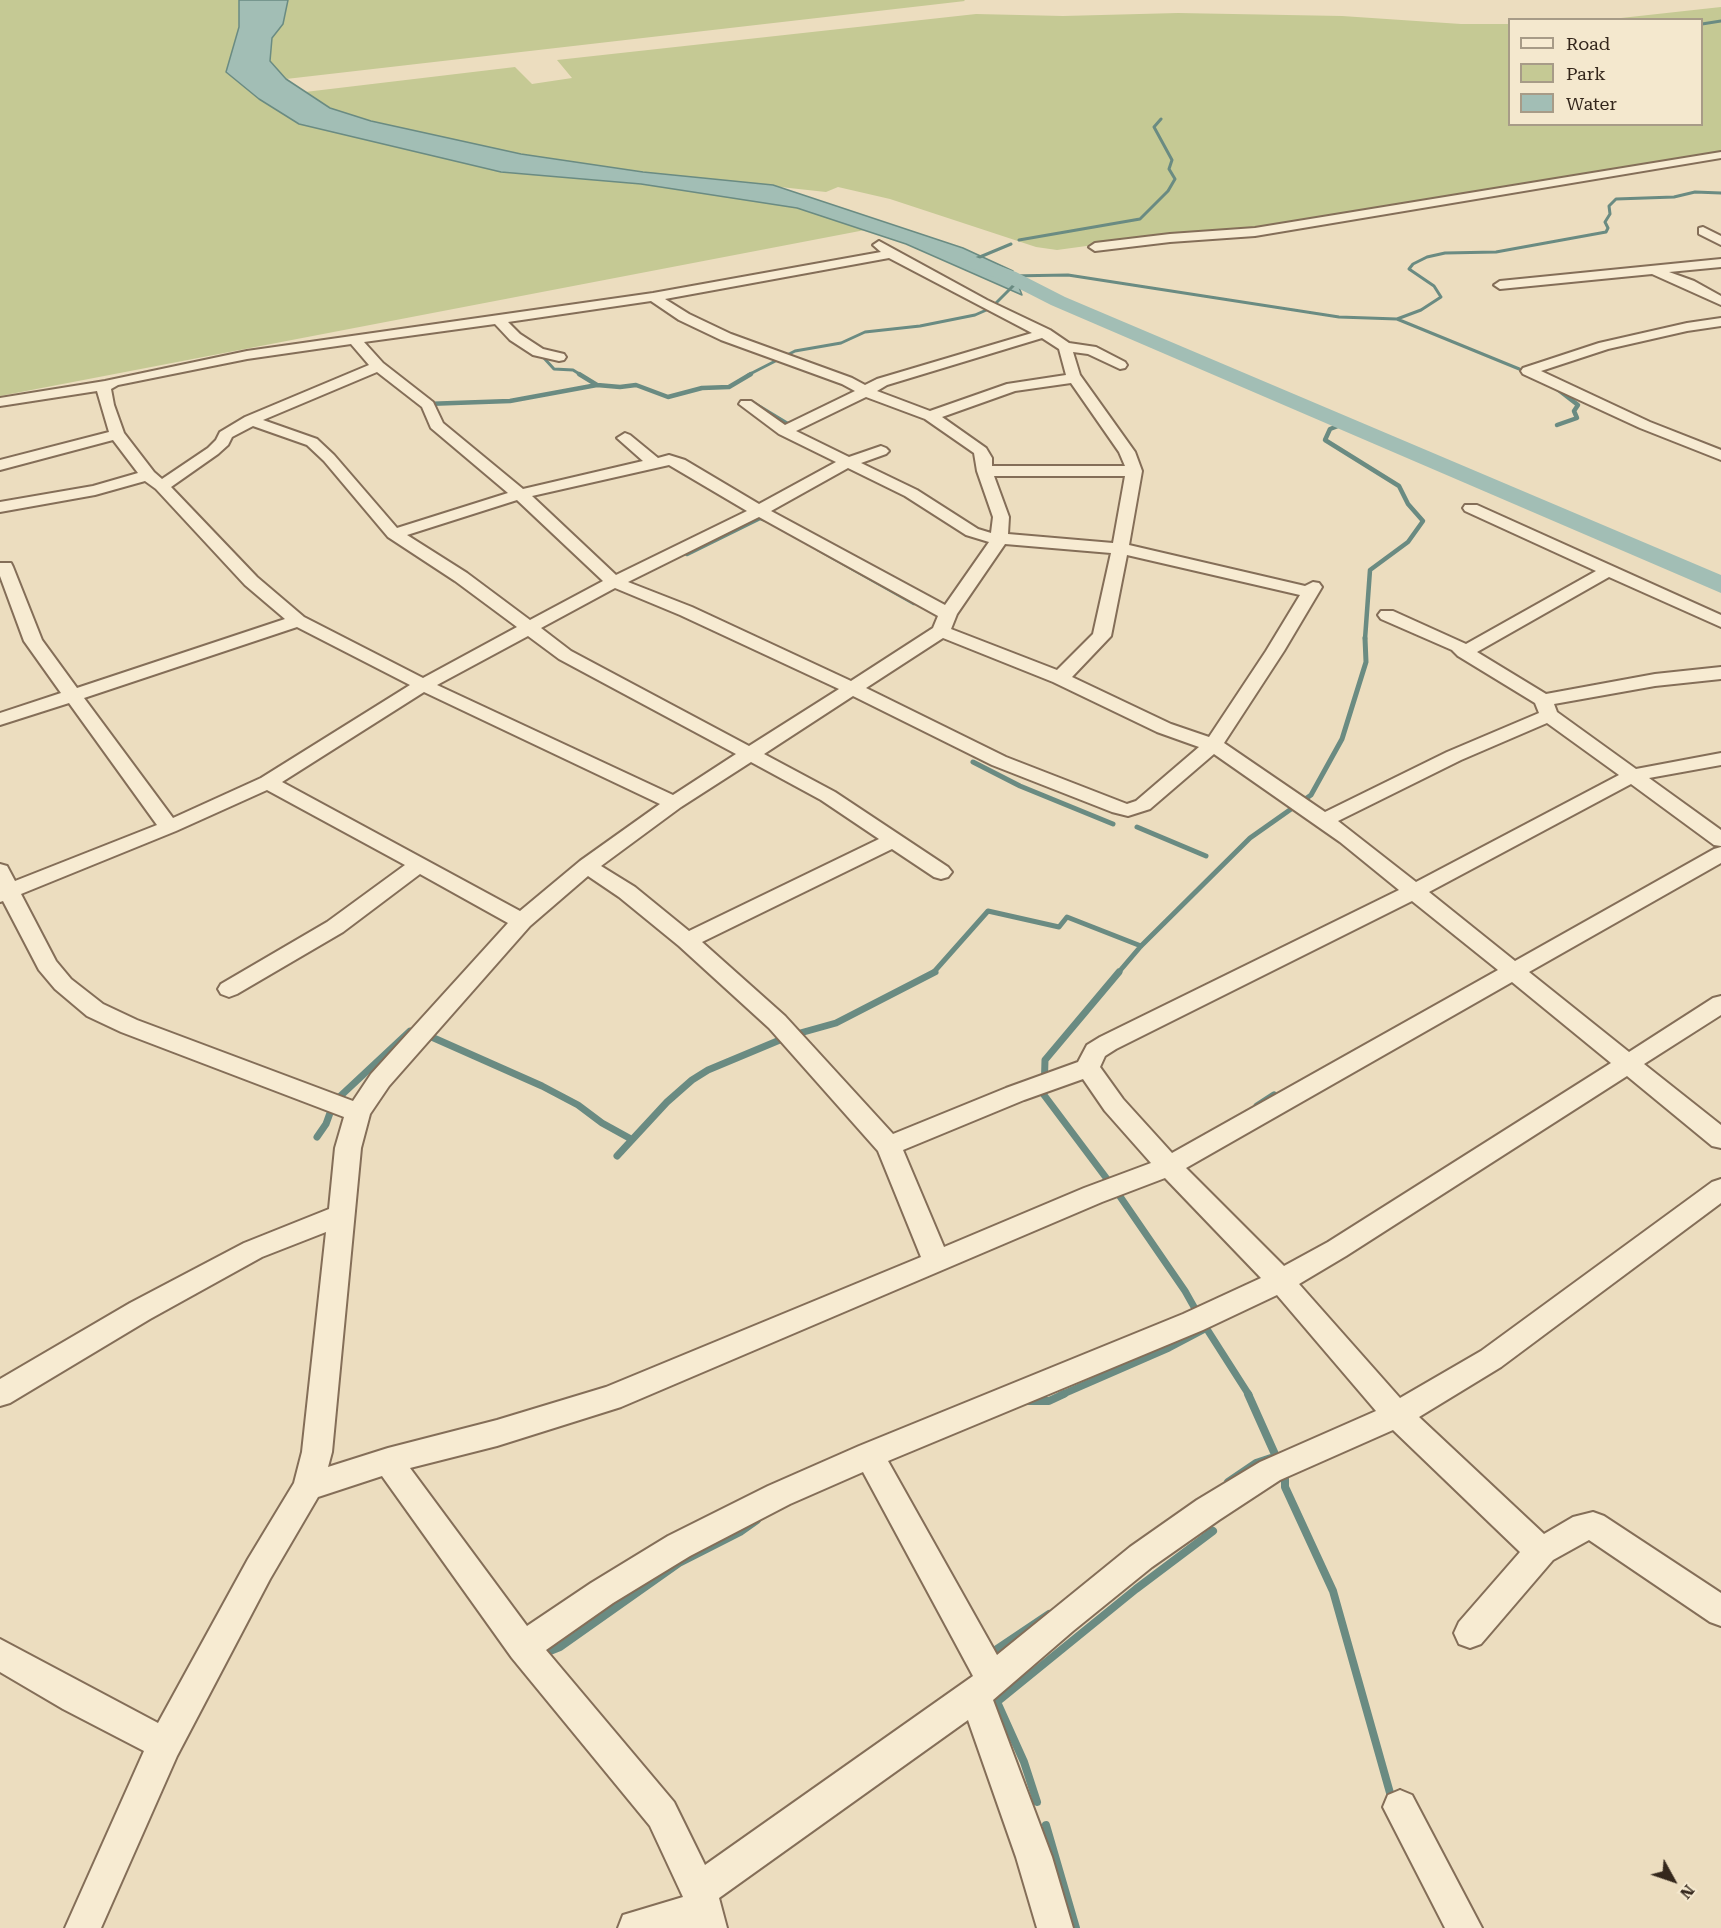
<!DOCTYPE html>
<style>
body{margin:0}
#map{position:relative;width:1721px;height:1928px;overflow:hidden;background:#ecddbf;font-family:"Roboto Serif",serif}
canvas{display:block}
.legend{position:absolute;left:1508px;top:18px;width:195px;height:108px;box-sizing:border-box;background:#f4e8ce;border:2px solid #a79b87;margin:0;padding:8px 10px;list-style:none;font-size:18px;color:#34271c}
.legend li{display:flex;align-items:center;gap:12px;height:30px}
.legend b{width:30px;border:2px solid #a79b87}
.north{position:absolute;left:1643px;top:1850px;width:60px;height:60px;-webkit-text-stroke:4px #f4e8ce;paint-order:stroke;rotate:130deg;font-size:16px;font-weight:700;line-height:24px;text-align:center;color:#34271c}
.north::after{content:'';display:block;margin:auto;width:21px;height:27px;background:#34271c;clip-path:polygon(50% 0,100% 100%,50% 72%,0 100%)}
</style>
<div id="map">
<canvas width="1721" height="1928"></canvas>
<ul class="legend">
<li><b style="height:8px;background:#f7ebd2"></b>Road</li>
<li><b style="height:16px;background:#c5c994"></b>Park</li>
<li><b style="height:16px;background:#a2beb5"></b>Water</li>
</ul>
<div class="north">N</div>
</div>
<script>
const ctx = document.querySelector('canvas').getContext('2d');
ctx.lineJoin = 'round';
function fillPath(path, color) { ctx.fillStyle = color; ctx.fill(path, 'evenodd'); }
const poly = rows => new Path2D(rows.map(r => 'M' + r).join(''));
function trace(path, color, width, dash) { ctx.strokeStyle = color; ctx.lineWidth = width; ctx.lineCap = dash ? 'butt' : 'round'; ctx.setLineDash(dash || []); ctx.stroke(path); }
fillPath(poly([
 [0,0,239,0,239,27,226,72,299,124,501,172,641,184,797,208,865,230,0,396],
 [288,0,964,0,965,1,286,79,270,61,272,38,283,24],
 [1721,7,1721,153,1252,231,1145,238,1057,250,1036,247,890,199,838,187,826,192,643,172,521,154,371,121,330,108,305,92,515,67,532,84,572,78,557,60,976,14,1063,16,1178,13,1342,16,1461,24,1509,24,1510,124,1702,124,1702,20,1612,19]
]), '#c5c994');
const water = poly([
 [239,0,288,0,283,24,272,38,270,61,286,79,330,108,371,121,521,154,643,172,773,185,963,248,1013,271,1022,295,906,244,797,208,641,184,501,172,299,124,259,99,226,72,239,27,239,0]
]);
fillPath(water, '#a2beb5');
trace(water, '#6a8b82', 1.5);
trace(poly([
 [1702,24,1721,21],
 [1019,240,1140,219,1168,191,1175,179,1169,169,1172,160,1154,127,1161,119],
 [975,259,1011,244],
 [1009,276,1068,275,1339,317,1397,319,1421,310,1441,297,1434,286,1409,269,1413,264,1427,257,1445,253,1496,252,1606,232,1608,228,1605,222,1610,214,1609,206,1616,199,1674,197,1695,192,1721,193],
 [1397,319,1529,373],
 [543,357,554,369,573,370,581,375],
 [748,375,795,351,841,343,865,332,920,326,975,315,991,308,1014,285]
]), '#6a8b82', 3);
trace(poly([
 [579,374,597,385],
 [1556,388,1578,405,1574,411,1577,418,1557,425],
 [751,402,789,425],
 [426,404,510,401,597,385,620,387,636,385,668,397,702,388,729,387,751,374],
 [1346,423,1330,429,1325,440,1399,486,1408,504,1423,521,1408,542,1370,570,1365,639],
 [818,549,914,603],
 [687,554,760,518,768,521]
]), '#6a8b82', 4.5);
trace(poly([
 [973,762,1020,786,1113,824],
 [1137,827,1206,856],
 [933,973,988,911,1059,927,1067,917,1141,946],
 [1118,973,1141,946,1250,838,1311,795,1342,739,1366,662,1365,638]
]), '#6a8b82', 5);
trace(poly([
 [1119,972,1045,1060,1044,1095,1119,1195,1185,1291,1198,1314],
 [427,1035,542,1086,578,1105,602,1123,631,1139],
 [793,1035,836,1023,935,972],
 [1257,1106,1274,1095],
 [317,1137,326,1124,334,1102,410,1031,417,1032],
 [617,1156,667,1102,692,1080,708,1070,787,1037],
 [1203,1323,1249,1395],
 [1061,1395,1169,1348,1207,1328]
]), '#6a8b82', 7);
trace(poly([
 [1248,1394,1278,1461],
 [1023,1401,1049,1401,1064,1394],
 [1285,1472,1285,1487,1333,1591,1392,1800],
 [1228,1482,1256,1463,1274,1457],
 [540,1655,560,1647,679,1563,740,1532,757,1520],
 [988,1655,1049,1614],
 [1037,1802,1024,1762,997,1702,1136,1589,1213,1531],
 [1046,1825,1076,1928]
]), '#6a8b82', 8);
fillPath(poly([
 [973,256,1016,272,1065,297,1721,575,1721,593,1051,305,1002,280,966,266,963,262,966,258,973,256]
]), '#a2beb5');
const minor = poly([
 [1721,152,1721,158,1255,236,1170,242,1095,251,1089,247,1095,243,1170,234,1255,228,1721,152],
 [1703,227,1721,236,1721,245,1699,234,1699,228,1703,227],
 [879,241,987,300,1050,330,1069,343,1096,347,1125,362,1127,365,1125,368,1120,369,1088,354,1073,352,1080,375,1135,452,1142,471,1129,545,1305,586,1313,582,1319,583,1322,587,1284,651,1224,743,1325,812,1447,752,1539,713,1535,703,1458,656,1452,650,1381,619,1378,615,1381,611,1393,611,1466,644,1596,571,1465,511,1463,508,1465,505,1477,505,1721,615,1721,627,1609,577,1477,652,1546,694,1655,674,1721,667,1721,679,1655,686,1554,704,1557,712,1636,769,1721,753,1721,765,1649,778,1721,830,1721,846,1714,845,1631,784,1429,892,1515,961,1714,849,1721,847,1721,863,1529,972,1629,1052,1713,998,1721,996,1721,1015,1644,1064,1721,1125,1721,1148,1712,1146,1627,1076,1346,1256,1299,1284,1400,1398,1481,1351,1712,1182,1721,1179,1721,1203,1501,1367,1419,1417,1544,1534,1573,1517,1593,1512,1604,1516,1721,1593,1721,1626,1710,1622,1589,1540,1553,1560,1481,1644,1470,1648,1459,1644,1454,1633,1459,1622,1520,1552,1393,1430,1280,1480,1219,1520,1152,1567,1073,1631,993,1700,1052,1857,1073,1928,1037,1928,1016,1857,968,1720,719,1898,727,1928,618,1928,623,1915,683,1897,650,1826,512,1658,382,1476,318,1497,270,1579,177,1756,101,1928,65,1928,144,1751,63,1709,0,1672,0,1639,158,1723,248,1559,294,1483,302,1452,326,1232,262,1257,150,1319,10,1403,0,1406,0,1379,130,1303,244,1243,329,1209,335,1148,344,1117,121,1032,87,1016,55,989,39,970,3,901,0,902,0,864,7,866,15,881,157,825,69,703,0,725,0,713,61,693,24,641,0,576,0,563,11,563,13,567,42,640,77,688,285,619,245,585,156,489,145,481,95,495,0,512,0,502,93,486,138,473,113,440,0,470,0,460,109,432,97,391,0,406,0,398,105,381,247,351,653,293,881,252,873,245,879,241],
 [889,258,1032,333,877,379,865,385,852,378,731,334,689,314,665,299,889,258],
 [651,301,679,320,721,340,842,384,855,391,785,425,751,401,741,401,739,404,779,434,836,462,759,504,685,460,669,455,658,458,630,435,625,433,617,438,643,461,523,489,443,423,433,402,383,363,364,342,495,324,510,340,533,355,559,361,564,360,566,357,564,354,543,349,520,334,508,322,651,301],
 [1042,338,1059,349,1066,375,1007,384,930,411,877,391,887,385,1042,338],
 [351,344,369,365,245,417,220,432,216,440,208,448,162,479,154,472,124,433,114,405,111,389,118,385,247,359,351,344],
 [377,372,422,407,431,428,508,493,397,528,334,455,317,439,263,420,377,372],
 [1071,383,1119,452,1125,466,992,466,992,458,986,448,942,417,1015,391,1071,383],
 [866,397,925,419,974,453,977,471,993,517,991,533,978,529,917,490,861,463,886,454,889,451,886,448,881,446,849,457,796,431,866,397],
 [253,426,307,445,324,461,388,537,455,581,517,627,423,678,304,617,257,577,171,487,218,454,228,445,232,437,253,426],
 [669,465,747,511,616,575,532,496,669,465],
 [848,468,905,496,966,535,989,542,945,605,771,511,848,468],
 [994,476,1125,476,1113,543,1008,534,1009,517,994,476],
 [517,500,603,581,530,620,467,573,407,535,517,500],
 [759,517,938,616,933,628,851,681,692,607,628,582,759,517],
 [1005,544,1111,553,1093,634,1057,670,951,629,957,614,1005,544],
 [1127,555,1300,595,1266,651,1209,737,1171,724,1072,677,1111,636,1127,555],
 [615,588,680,615,839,689,749,746,571,651,541,628,615,588],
 [297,627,410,685,261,778,173,818,84,698,297,627],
 [528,636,559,659,736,754,673,795,437,685,528,636],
 [943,638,1053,682,1157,732,1199,747,1136,801,1127,804,1006,757,866,688,943,638],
 [424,692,660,804,580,861,520,911,282,782,424,692],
 [853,696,992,765,1112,812,1128,816,1150,809,1214,754,1340,842,1399,890,1100,1037,1087,1045,1078,1062,1006,1088,893,1134,785,1016,702,942,892,849,934,877,941,879,948,877,952,872,948,867,835,792,764,754,853,696],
 [1547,723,1619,775,1416,882,1338,821,1461,760,1547,723],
 [751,762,821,800,879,839,689,931,635,887,601,866,681,807,751,762],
 [267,790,405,865,327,922,221,984,218,989,221,994,229,997,237,994,343,932,420,874,508,923,371,1074,353,1101,137,1020,103,1004,71,979,56,961,21,894,176,831,267,790],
 [588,876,619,897,679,946,769,1028,878,1151,921,1257,606,1387,497,1420,388,1448,328,1467,332,1452,361,1148,370,1114,389,1086,530,926,588,876],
 [1412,901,1498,970,1172,1153,1123,1099,1100,1067,1105,1056,1116,1049,1412,901],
 [1512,982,1611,1063,1328,1242,1284,1266,1186,1168,1512,982],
 [1083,1079,1105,1111,1151,1163,1084,1188,944,1247,903,1150,1024,1100,1083,1079],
 [1165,1178,1261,1278,1183,1314,859,1446,768,1486,668,1536,591,1583,527,1626,410,1468,497,1446,621,1407,1102,1202,1165,1178],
 [1277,1295,1376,1411,1260,1462,1197,1500,1130,1547,997,1655,888,1461,1203,1330,1277,1295],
 [863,1472,973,1676,705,1865,674,1802,546,1650,613,1603,690,1556,790,1504,863,1472],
 [1721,259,1721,267,1669,272,1694,281,1721,296,1721,305,1652,274,1500,289,1494,285,1500,281,1721,259],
 [1721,318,1721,326,1687,331,1608,349,1541,371,1650,422,1721,450,1721,460,1640,428,1523,374,1521,371,1523,368,1599,343,1687,323,1721,318],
 [1400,1790,1412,1795,1482,1928,1445,1928,1383,1807,1388,1795,1400,1790]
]);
trace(minor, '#846e58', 4);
fillPath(minor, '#f7ebd2');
</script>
